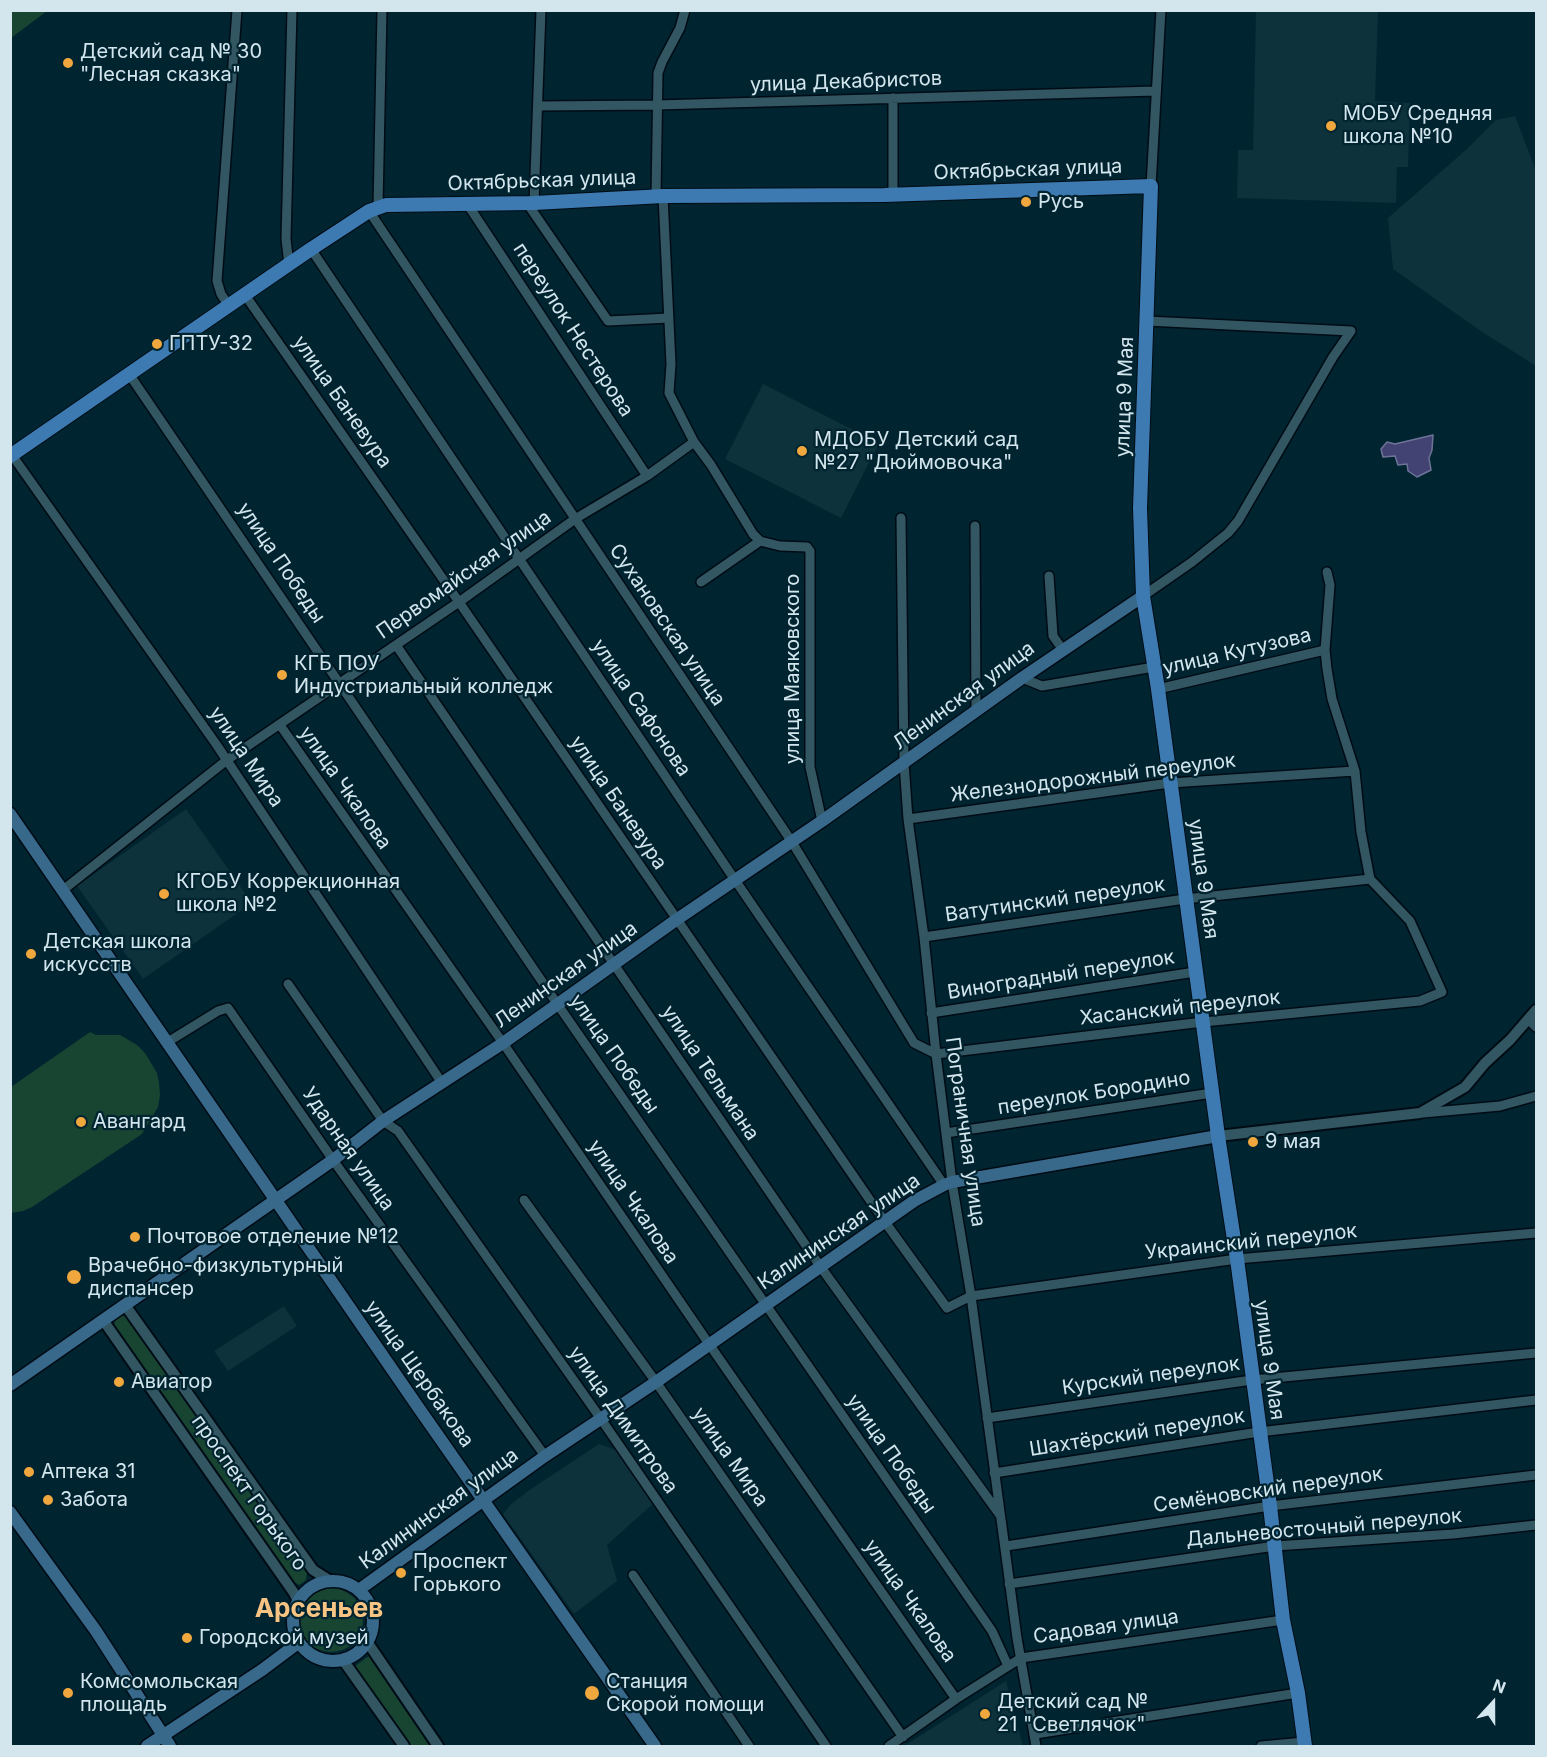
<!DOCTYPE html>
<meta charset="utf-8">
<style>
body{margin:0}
#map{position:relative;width:1547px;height:1757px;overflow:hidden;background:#002430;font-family:Inter,sans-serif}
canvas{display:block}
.frame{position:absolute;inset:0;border:12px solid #d3e6ee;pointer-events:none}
.north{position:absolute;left:1463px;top:1673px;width:60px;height:60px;-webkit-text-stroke:4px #002430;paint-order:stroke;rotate:21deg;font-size:16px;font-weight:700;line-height:24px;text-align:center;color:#d3e6ee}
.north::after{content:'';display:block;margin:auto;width:21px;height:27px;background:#d3e6ee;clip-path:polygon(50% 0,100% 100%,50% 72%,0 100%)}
</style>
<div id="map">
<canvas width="1547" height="1757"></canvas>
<div class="frame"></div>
<div class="north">N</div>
</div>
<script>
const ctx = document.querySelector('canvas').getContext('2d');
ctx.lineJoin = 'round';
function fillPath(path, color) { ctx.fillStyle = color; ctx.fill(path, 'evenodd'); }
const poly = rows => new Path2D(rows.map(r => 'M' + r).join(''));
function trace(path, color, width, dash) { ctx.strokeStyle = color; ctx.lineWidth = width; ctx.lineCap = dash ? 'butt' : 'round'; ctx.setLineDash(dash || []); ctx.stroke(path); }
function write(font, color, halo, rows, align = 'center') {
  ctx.font = font + ' Inter,sans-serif'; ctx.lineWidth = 4.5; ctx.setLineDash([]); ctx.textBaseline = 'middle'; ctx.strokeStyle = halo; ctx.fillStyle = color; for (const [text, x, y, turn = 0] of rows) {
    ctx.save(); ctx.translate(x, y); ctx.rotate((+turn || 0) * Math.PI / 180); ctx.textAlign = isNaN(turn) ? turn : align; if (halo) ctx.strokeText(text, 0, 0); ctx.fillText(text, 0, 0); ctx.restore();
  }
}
fillPath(poly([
 [1256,11,1378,11,1375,101,1410,103,1408,167,1397,167,1396,203,1237,198,1238,150,1253,150],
 [1515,116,1536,171,1536,366,1482,332,1393,269,1388,218,1468,148,1496,120],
 [763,384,879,443,841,518,725,459],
 [186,809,252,903,143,979,77,886],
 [284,1306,297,1326,228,1371,214,1351],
 [599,1444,616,1450,655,1502,607,1545,617,1581,574,1614,503,1514,510,1505,528,1491],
 [1006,1681,1023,1746,904,1746]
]), '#0d323c');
fillPath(poly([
 [11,10,47,10,47,11,11,38],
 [90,1032,96,1035,120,1035,137,1045,145,1053,157,1073,159,1083,160,1095,158,1107,142,1134,32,1207,23,1211,11,1213,11,1087],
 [120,1315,126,1317,307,1572,306,1580,299,1585,292,1581,114,1326,115,1319],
 '299 1620a32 32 0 1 1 64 0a32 32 0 1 1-64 0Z',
 [369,1656,430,1746,411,1746,355,1666]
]), '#184532');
const water = poly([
 [1433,435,1432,450,1429,458,1431,470,1417,477,1408,471,1407,464,1398,465,1395,456,1383,457,1381,449,1387,442,1395,444,1433,435]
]);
fillPath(water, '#434373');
trace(water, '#6e7498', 1.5);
const minor = poly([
 [893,98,893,195],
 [538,106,657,105,1156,91],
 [1151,186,1161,10],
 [656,196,658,73,662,62,680,28,685,10],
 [663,196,671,364,669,393,694,442,711,465,753,534,760,541,780,546,807,547,810,551,810,767,822,821],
 [527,203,608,321,669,318],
 [534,203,541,10],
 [468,205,647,476],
 [378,207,382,10],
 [369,211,792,842,914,1043,936,1054,1203,1022,1420,1001,1442,992,1410,921,1370,879,1361,832,1355,771,1332,699,1327,669,1325,650,1330,585,1327,572],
 [311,249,735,880,944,1185],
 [289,265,286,239,292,10],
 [245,295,459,602,885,1222,947,1308,971,1296,1237,1259,1536,1233],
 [229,306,221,294,217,281,237,10],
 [1147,321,1351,331],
 [129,374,558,1005,992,1631,1008,1666],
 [12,455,216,744,442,1083],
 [901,518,904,763,908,819,924,937,936,1054,952,1182,971,1296,1017,1638,1036,1746],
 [975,526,976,710],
 [1049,576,1053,636,1063,650],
 [701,582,760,541],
 [1143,596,1192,562,1228,533,1238,521,1333,357,1351,331],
 [396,645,820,1266,1000,1515],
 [1022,678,1042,686,1154,667],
 [1158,689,1325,650],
 [280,725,503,1043,709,1344,956,1699],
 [908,819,1170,783,1355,771],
 [63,890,227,760,459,602,575,519,647,476,694,442],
 [924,937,1185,899,1370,879],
 [288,984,383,1121,398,1131,601,1419,826,1746],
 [931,1013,1195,972],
 [1528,1019,1536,1027],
 [166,1043,218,1011,228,1008,333,1160,545,1456],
 [1423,1113,1500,1106,1536,1096],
 [946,1133,1212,1093],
 [524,1200,656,1382,903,1737],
 [987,1418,1252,1380,1536,1353],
 [994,1473,1259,1432,1536,1400],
 [1006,1546,1270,1506,1536,1475],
 [633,1575,749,1746],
 [1009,1584,1275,1546,1453,1534,1536,1525],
 [1035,1734,1298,1693],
 [889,1746,956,1699,1021,1658,1283,1620],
 [1261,1746,1304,1742]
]);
const tertiary = poly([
 [1218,1136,1420,1113,1465,1087,1485,1063,1510,1040,1536,1010],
 [125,1305,313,1570,329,1580],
 [103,1320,294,1593,298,1601],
 [368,1643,438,1746],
 [343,1660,404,1746]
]);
const secondary = poly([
 [10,814,418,1407,655,1746],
 [10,1385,333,1160,383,1121,503,1043,676,920,822,821,1022,678,1143,596],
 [10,1512,96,1631,170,1746],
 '293 1621a40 40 0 1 1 80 0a40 40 0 1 1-80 0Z',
 [360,1589,545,1456,656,1382,914,1201,944,1185,952,1182,1218,1136],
 [147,1746,262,1670,298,1643]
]);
const primary = poly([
 [10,456,311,249,369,211,386,205,534,203,663,196,884,195,1151,186,1140,508,1143,596,1158,689,1218,1136,1237,1259,1270,1506,1283,1620,1298,1693,1305,1746]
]);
trace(minor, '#000c15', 12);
trace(tertiary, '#000c15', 14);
trace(secondary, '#000c15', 15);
trace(primary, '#000c15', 16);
trace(minor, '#325662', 9);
trace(tertiary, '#325662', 10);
trace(secondary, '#38688a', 12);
trace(primary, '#3d7ab1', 14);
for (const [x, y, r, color] of [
 [68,63,6,"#efa73e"],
 [1331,126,6,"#efa73e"],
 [1026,202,6,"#efa73e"],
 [157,344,6,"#efa73e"],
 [802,451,6,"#efa73e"],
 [282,675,6,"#efa73e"],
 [164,894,6,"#efa73e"],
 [31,954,6,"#efa73e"],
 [81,1122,6,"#efa73e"],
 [1253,1142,6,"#efa73e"],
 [135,1237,6,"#efa73e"],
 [74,1277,8,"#efa73e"],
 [119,1382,6,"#efa73e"],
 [29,1472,6,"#efa73e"],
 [48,1500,6,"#efa73e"],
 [401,1573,6,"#efa73e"],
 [187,1638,6,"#efa73e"],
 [68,1693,6,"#efa73e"],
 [592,1693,8,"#efa73e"],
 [985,1714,6,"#efa73e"]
]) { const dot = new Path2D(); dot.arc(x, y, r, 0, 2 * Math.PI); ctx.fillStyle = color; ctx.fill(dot); trace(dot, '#002430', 2); }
write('20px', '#d3e6ee', '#002430', [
 ["Детский сад № 30",80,52],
 ["\"Лесная сказка\"",80,75],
 ["МОБУ Средняя",1343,114],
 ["школа №10",1343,137],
 ["Русь",1038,202],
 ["ГПТУ-32",169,344],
 ["МДОБУ Детский сад",814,440],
 ["№27 \"Дюймовочка\"",814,463],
 ["КГБ ПОУ",294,664],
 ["Индустриальный колледж",294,687],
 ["КГОБУ Коррекционная",176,882],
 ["школа №2",176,905],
 ["Детская школа",43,942],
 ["искусств",43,965],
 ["Авангард",93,1122],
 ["9 мая",1265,1142],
 ["Почтовое отделение №12",147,1237],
 ["Врачебно-физкультурный",88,1266],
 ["диспансер",88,1289],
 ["Авиатор",131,1382],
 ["Аптека 31",41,1472],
 ["Забота",60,1500],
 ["Проспект",413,1562],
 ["Горького",413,1585],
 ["Городской музей",199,1638],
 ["Комсомольская",80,1682],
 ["площадь",80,1705],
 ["Станция",606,1682],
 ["Скорой помощи",606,1705],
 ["Детский сад №",997,1702],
 ["21 \"Светлячок\"",997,1725]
], 'left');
write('20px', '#d3e6ee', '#002430', [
 ["улица Декабристов",846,82,-2],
 ["Октябрьская улица",1028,170,-2],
 ["Октябрьская улица",542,181,-2],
 ["переулок Нестерова",573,330,57],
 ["улица 9 Мая",1125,397,-88],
 ["улица Баневура",342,402,55],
 ["улица Победы",281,563,56],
 ["Первомайская улица",464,575,-35],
 ["Сухановская улица",667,625,56],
 ["улица Кутузова",1237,652,-13],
 ["улица Маяковского",793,669,-90],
 ["Ленинская улица",964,696,-36],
 ["улица Сафонова",641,708,56],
 ["улица Мира",246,757,56],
 ["Железнодорожный переулок",1093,778,-7],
 ["улица Чкалова",345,788,55],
 ["улица Баневура",618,803,56],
 ["улица 9 Мая",1203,879,82],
 ["Ватутинский переулок",1055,900,-8],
 ["Ленинская улица",566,975,-35],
 ["Виноградный переулок",1061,975,-9],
 ["Хасанский переулок",1180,1008,-6],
 ["улица Победы",614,1054,55],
 ["улица Тельмана",710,1073,56],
 ["переулок Бородино",1094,1093,-9],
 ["Пограничная улица",965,1132,82],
 ["Ударная улица",348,1149,55],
 ["улица Чкалова",633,1202,56],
 ["Калининская улица",839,1232,-34],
 ["Украинский переулок",1251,1242,-6],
 ["улица 9 Мая",1269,1360,82],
 ["улица Щербакова",419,1374,55],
 ["Курский переулок",1151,1376,-8],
 ["улица Димитрова",623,1420,55],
 ["Шахтёрский переулок",1137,1433,-9],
 ["улица Победы",891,1454,55],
 ["улица Мира",730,1457,55],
 ["Семёновский переулок",1268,1490,-8],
 ["проспект Горького",249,1493,55],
 ["Калининская улица",439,1509,-36],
 ["Дальневосточный переулок",1324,1528,-5],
 ["улица Чкалова",910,1601,55],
 ["Садовая улица",1106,1627,-8]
]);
write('bold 26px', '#f7c484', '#002430', [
 ["Арсеньев",319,1609]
]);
</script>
